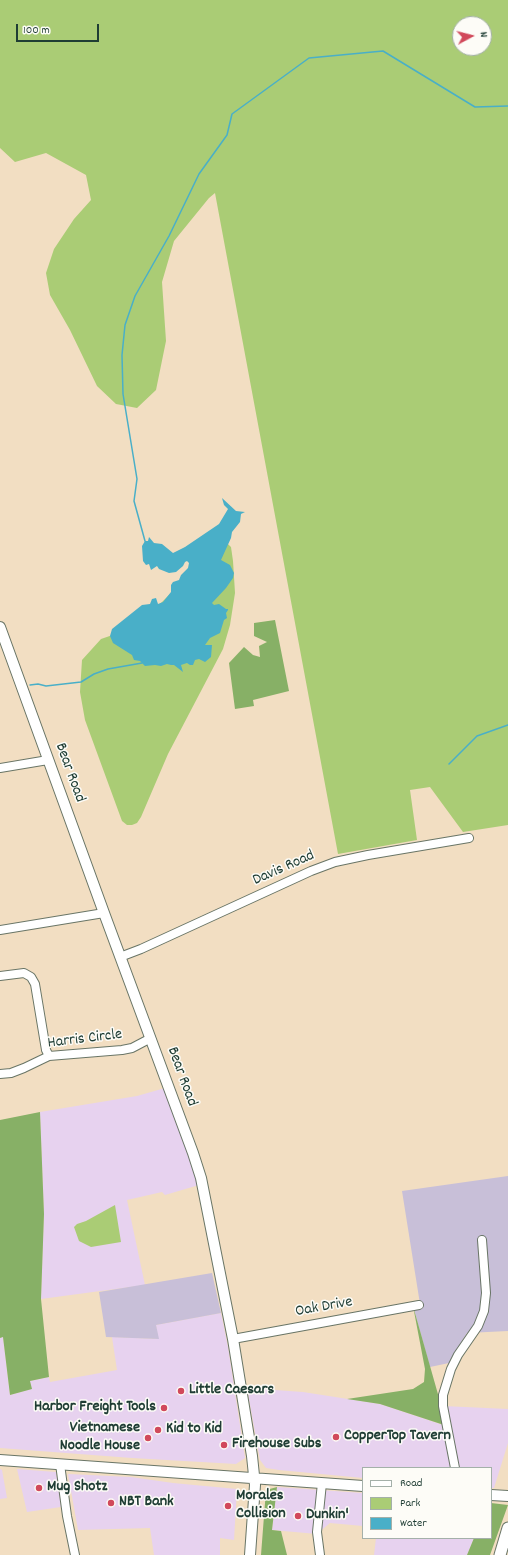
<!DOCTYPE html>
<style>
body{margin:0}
#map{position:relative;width:508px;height:1555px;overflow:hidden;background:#f2dec2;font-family:Dekko,sans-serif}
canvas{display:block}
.legend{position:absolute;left:362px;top:1467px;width:130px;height:72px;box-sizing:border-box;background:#fdfcf7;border:1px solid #a4b0a9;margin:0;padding:5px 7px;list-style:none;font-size:12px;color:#1f3d34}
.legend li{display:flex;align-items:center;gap:8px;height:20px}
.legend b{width:20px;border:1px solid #a4b0a9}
.north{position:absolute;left:452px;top:16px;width:40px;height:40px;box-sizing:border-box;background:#fdfcf7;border:1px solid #a4b0a9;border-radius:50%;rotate:83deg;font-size:11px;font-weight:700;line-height:16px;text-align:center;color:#1f3d34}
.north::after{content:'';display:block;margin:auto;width:14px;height:18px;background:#d1495b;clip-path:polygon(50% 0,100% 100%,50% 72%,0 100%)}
.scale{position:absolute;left:16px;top:24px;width:83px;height:18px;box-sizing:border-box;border:2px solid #1f3d34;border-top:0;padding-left:5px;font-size:12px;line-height:14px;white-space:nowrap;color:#1f3d34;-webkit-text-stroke:3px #fdfcf7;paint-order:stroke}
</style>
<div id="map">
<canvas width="508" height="1555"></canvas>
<ul class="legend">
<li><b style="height:5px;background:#fff"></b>Road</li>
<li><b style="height:11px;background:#aacc75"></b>Park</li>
<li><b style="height:11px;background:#49afc8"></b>Water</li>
</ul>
<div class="north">N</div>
<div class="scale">100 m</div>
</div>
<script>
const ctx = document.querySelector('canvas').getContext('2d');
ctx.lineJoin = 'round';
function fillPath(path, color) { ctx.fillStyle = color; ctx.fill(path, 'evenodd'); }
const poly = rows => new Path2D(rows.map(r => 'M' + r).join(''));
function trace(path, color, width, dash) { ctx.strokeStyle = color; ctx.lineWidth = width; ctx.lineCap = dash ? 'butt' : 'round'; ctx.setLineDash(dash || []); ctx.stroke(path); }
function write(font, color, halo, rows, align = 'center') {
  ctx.font = font + ' Dekko,sans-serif'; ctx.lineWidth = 3; ctx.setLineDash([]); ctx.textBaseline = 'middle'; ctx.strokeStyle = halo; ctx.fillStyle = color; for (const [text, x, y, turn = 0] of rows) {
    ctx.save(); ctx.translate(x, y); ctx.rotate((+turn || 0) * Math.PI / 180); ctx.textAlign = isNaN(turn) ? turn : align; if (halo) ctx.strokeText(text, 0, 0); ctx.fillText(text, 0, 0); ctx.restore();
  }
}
fillPath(poly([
 [165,1088,199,1185,165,1195,162,1192,127,1200,145,1285,41,1299,44,1214,40,1112,137,1096],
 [221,1313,228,1347,245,1458,236,1464,132,1458,0,1448,0,1338,3,1337,10,1395,31,1389,30,1381,49,1377,50,1382,117,1370,112,1337,158,1339,156,1325],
 [247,1388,303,1392,380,1404,446,1426,443,1406,508,1409,508,1443,494,1488,491,1488,491,1468,363,1468,363,1478,279,1470,266,1468,260,1460],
 [0,1469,2,1470,7,1498,0,1499],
 [17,1469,56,1472,61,1507,27,1512],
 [68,1474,131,1477,173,1483,237,1489,234,1540,220,1538,220,1555,154,1555,150,1528,78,1530],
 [277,1487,363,1493,363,1526,330,1523,317,1534,272,1530],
 [376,1538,474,1538,467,1555,374,1555]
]), '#e7d2ef');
fillPath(poly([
 [508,1176,508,1331,467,1333,449,1363,430,1367,413,1306,420,1304,402,1191],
 [212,1273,221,1313,156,1325,159,1339,106,1337,99,1292]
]), '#c8bfd8');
fillPath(poly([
 [0,0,508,0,508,825,463,832,430,787,410,790,417,840,338,854,215,193,209,198,174,241,162,282,166,341,156,390,137,408,116,404,97,386,70,330,50,295,46,273,54,249,74,219,91,200,86,175,46,153,15,162,0,148],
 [460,24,484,24,484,48,460,48],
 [224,540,231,547,233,561,235,593,230,625,223,649,168,754,141,817,137,823,132,825,127,825,122,821,85,720,80,692,82,660,101,639,130,629,154,610],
 [115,1205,121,1242,91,1247,79,1241,74,1227,77,1224,86,1221]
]), '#aacc75');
fillPath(poly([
 [275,620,289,691,253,700,254,706,235,709,229,663,244,647,253,655,260,657,259,646,267,642,254,636,254,623],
 [40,1112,44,1214,41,1299,49,1377,30,1381,32,1389,10,1395,3,1337,0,1338,0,1120],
 [413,1306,447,1426,380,1404,347,1399,413,1389,424,1382,425,1369],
 [277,1487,272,1530,281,1531,287,1555,261,1555,266,1490],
 [491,1503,508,1505,490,1555,467,1555,474,1538,491,1538]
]), '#87b066');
fillPath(poly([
 [222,498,236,511,245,512,241,514,240,522,232,532,231,538,221,560,230,565,234,573,233,578,226,588,212,603,214,605,219,604,226,609,228,609,228,610,226,613,227,618,224,620,220,633,210,638,205,645,212,645,211,657,205,662,199,659,195,660,193,665,190,665,187,663,181,665,183,672,174,665,171,665,167,664,161,666,155,665,145,666,140,661,134,660,132,655,113,643,110,636,112,629,142,605,150,604,152,599,156,598,158,604,163,602,171,592,171,585,173,582,179,580,181,575,188,568,189,563,187,561,185,562,183,566,176,572,169,573,159,569,157,566,151,570,149,564,146,565,143,561,142,546,145,541,148,541,149,537,154,543,162,544,173,553,185,547,219,524,228,509,224,505]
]), '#49afc8');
trace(poly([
 [145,541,134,501,137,479,123,394,122,355,125,325,135,296,169,236,199,174,227,135,232,114,309,58,383,51,475,107,508,106],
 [30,685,38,684,46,686,81,682,94,674,108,669,142,663],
 [449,764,477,736,508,725]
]), '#49afc8', 1.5);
const minor = poly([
 [0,768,48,760],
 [0,930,104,913],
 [120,957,141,949,311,871,335,862,368,855,469,838],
 [0,976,24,973,31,977,35,984,46,1050,49,1056],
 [0,1074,11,1073,24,1068,49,1056,122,1050,132,1048,151,1038],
 [233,1339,419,1305],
 [60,1464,67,1516,75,1555],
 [455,1468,443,1406,443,1395,451,1369,458,1355,478,1326,484,1311,486,1293,482,1240],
 [320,1555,317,1532,322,1483]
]);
const major = poly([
 [0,627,104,913,193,1153,201,1178,233,1339,252,1456,255,1485,250,1555],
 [0,1460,363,1486],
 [491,1495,508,1496]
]);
const highway = poly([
 [500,1555,508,1528]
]);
trace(minor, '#697566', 10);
trace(major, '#697566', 12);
trace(highway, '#697566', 13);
trace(minor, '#fff', 8);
trace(major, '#fff', 10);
trace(highway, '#fff', 11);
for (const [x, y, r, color] of [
 [181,1391,4,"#d1495b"],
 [164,1408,4,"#d1495b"],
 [158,1430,4,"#d1495b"],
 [336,1437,4,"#d1495b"],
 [148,1438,4,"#d1495b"],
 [224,1445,4,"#d1495b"],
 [39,1488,4,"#d1495b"],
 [111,1503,4,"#d1495b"],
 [228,1506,4,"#d1495b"],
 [298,1516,4,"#d1495b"]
]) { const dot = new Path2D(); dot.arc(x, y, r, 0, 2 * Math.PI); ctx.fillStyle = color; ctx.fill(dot); trace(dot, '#fdfcf7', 1.5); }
write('16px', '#1f3d34', '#fdfcf7', [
 ["Bear Road",69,773,70],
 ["Davis Road",284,869,-24],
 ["Harris Circle",85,1040,-7],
 ["Bear Road",181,1077,70],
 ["Oak Drive",324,1308,-10]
]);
write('bold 16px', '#1f3d34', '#fdfcf7', [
 ["Little Caesars",189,1391],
 ["Harbor Freight Tools",156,1408,"right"],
 ["Vietnamese",140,1429,"right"],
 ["Noodle House",140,1447,"right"],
 ["Kid to Kid",166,1430],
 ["CopperTop Tavern",344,1437],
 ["Firehouse Subs",232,1445],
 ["Mug Shotz",47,1488],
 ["Morales",236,1497],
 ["Collision",236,1515],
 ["NBT Bank",119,1503],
 ["Dunkin'",306,1516]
], 'left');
</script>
